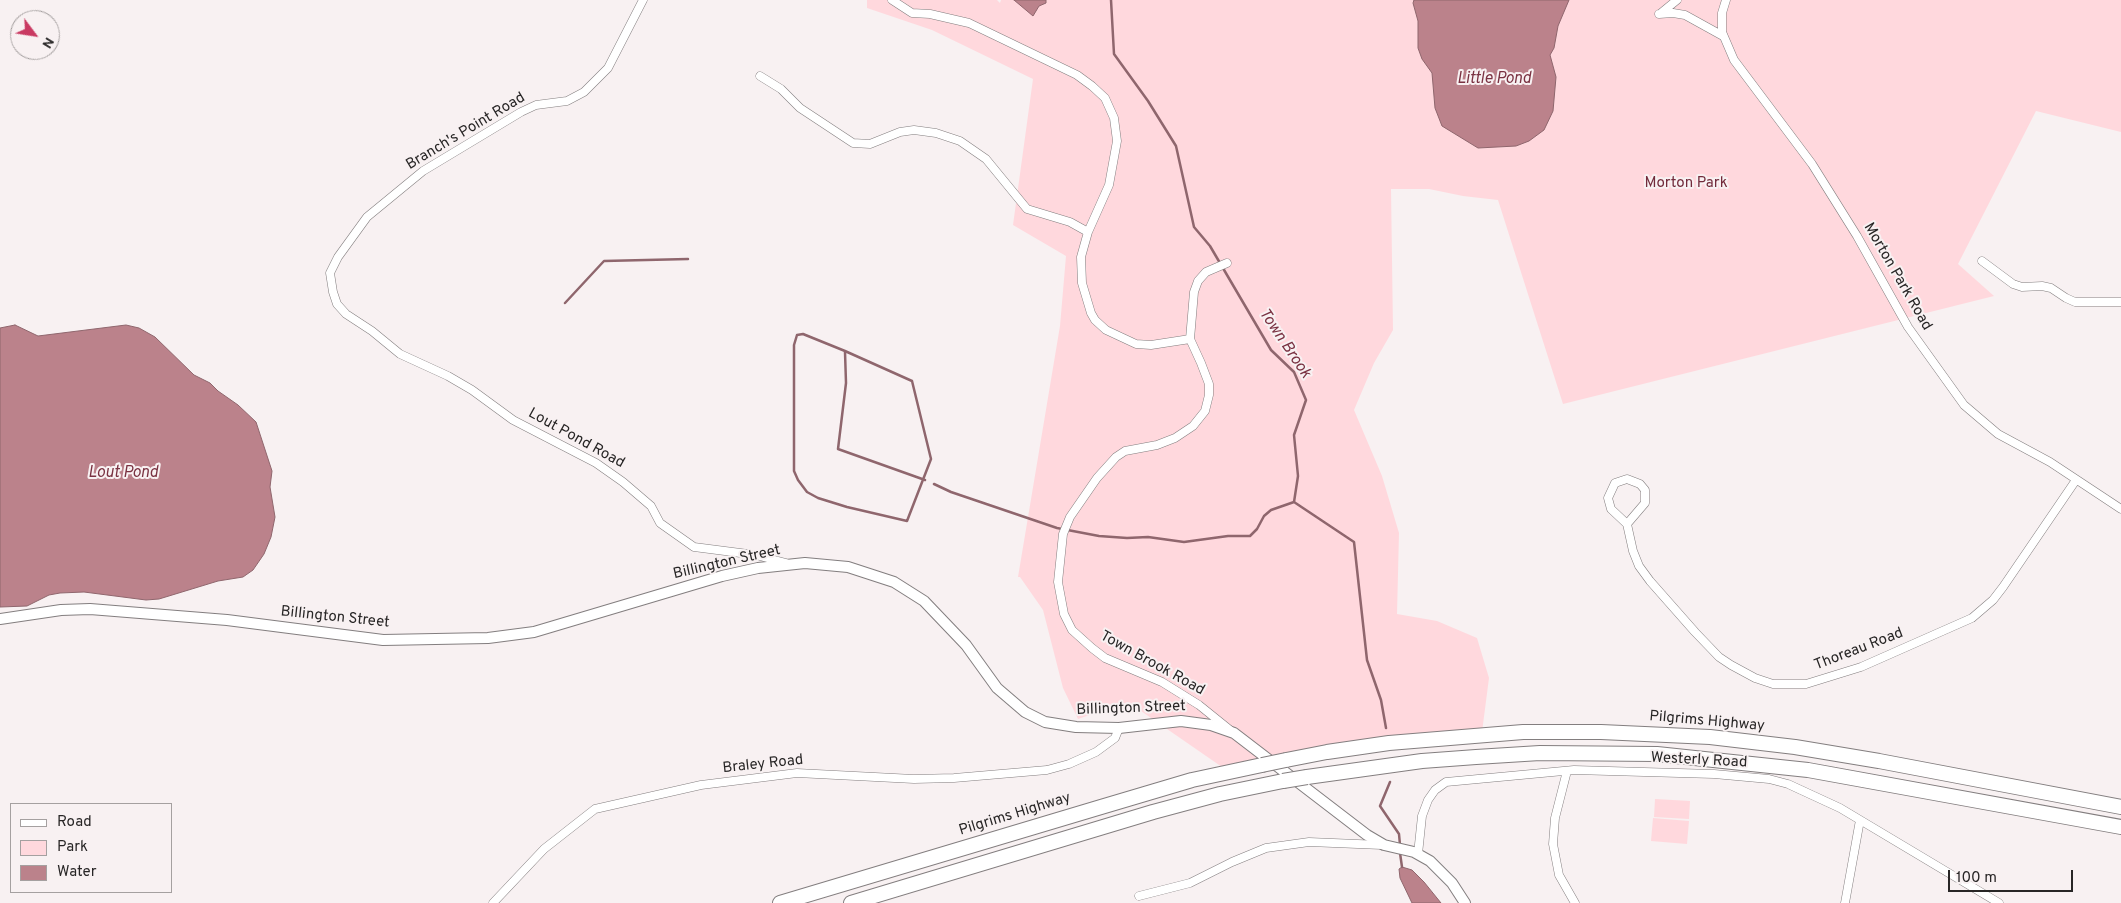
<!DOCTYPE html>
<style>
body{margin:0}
#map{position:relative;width:2121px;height:903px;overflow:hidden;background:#f8f1f2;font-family:Overpass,sans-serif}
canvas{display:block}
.legend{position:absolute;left:10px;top:803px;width:162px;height:90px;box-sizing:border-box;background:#f8f1f2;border:1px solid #a5a0a0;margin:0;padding:6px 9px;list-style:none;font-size:15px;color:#282626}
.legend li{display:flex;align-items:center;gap:10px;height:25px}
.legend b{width:25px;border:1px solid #a5a0a0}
.north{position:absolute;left:10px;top:10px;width:50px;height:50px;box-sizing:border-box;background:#f8f1f2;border:1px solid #a5a0a0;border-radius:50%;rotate:121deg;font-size:14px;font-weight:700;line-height:20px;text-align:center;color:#282626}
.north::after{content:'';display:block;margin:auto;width:18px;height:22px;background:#c93a62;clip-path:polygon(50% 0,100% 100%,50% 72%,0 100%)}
.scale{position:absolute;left:1948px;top:870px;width:125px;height:22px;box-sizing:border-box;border:2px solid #282626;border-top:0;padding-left:6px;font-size:15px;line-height:18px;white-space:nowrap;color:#282626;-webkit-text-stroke:4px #f8f1f2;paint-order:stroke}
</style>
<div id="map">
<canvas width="2121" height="903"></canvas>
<ul class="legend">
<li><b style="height:6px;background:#fff"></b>Road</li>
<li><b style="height:14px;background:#ffd8dd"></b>Park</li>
<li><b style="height:14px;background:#bb828b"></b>Water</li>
</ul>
<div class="north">N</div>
<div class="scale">100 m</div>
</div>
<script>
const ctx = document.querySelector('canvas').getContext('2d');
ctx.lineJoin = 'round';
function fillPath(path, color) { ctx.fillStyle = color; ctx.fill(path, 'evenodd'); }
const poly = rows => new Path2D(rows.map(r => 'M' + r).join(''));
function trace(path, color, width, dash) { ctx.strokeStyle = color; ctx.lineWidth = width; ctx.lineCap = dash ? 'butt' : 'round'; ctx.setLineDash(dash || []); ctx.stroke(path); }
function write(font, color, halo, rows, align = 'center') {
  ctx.font = font + ' Overpass,sans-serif'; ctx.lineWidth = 4; ctx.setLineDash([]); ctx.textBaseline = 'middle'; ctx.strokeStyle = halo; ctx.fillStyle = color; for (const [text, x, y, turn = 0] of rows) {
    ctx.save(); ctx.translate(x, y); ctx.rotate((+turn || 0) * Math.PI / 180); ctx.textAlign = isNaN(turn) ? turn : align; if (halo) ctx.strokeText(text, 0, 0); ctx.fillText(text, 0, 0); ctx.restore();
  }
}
fillPath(poly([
 [867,0,997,0,1000,3,1001,0,2121,0,2121,132,2036,111,1958,264,1994,296,1563,404,1498,200,1463,196,1429,189,1391,189,1393,330,1374,363,1354,410,1382,476,1399,533,1397,614,1437,621,1477,638,1489,678,1482,732,1409,738,1235,776,1128,702,1078,719,1063,688,1043,610,1020,577,1018,577,1060,326,1066,256,1013,225,1033,79,932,30,867,8],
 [1655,799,1690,801,1689,819,1654,817],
 [1653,818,1689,821,1687,844,1651,841]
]), '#ffd8dd');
const water = poly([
 [1014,0,1046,0,1046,3,1039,6,1033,16,1014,0],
 [1414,0,1569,0,1558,26,1554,48,1550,55,1556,77,1553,111,1544,130,1529,141,1516,146,1478,148,1442,126,1435,108,1432,73,1422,59,1418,48,1418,21,1413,3,1414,0],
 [15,325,38,336,126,325,139,328,155,337,194,375,210,383,218,391,238,405,256,422,272,471,270,487,275,517,271,537,264,554,253,570,243,577,218,581,159,599,146,600,84,592,60,593,49,595,27,606,0,607,0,328,15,325],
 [1402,867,1412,870,1424,882,1441,903,1412,903,1400,878,1399,869,1402,867]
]);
fillPath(water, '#bb828b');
trace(water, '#8f666d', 1);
trace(poly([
 [1111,0,1114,54,1148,101,1176,146,1194,227,1210,246,1271,350,1294,372,1306,400,1294,435,1298,476,1294,502,1354,542,1367,660,1381,700,1386,728],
 [565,303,604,261,688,259],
 [803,334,845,351,912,381,931,459,907,521,847,507,818,498,807,492,798,480,794,471,794,345,797,335,803,334],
 [845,352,846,383,838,449,925,480],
 [934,484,951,492,1057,528,1099,536,1127,538,1148,537,1184,542,1228,536,1250,536,1257,529,1264,516,1271,510,1294,502],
 [1390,782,1380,806,1399,834,1400,845],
 [1400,853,1402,867]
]), '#8f666d', 2.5);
const minor = poly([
 [643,0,608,68,584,92,567,101,536,105,521,112,423,171,367,217,338,257,330,273,333,292,337,304,346,314,372,331,400,354,448,376,472,390,513,420,596,463,623,482,651,506,660,523,694,547,756,555,786,563],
 [892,0,912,13,930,14,969,23,1077,75,1092,86,1105,98,1114,118,1117,141,1109,185,1088,232,1081,257,1082,283,1091,313,1095,320,1106,330,1136,344,1151,345,1190,339],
 [1726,0,1722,13,1722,32,1734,60,1812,164,1857,236,1908,327,1964,405,1998,434,2050,462,2121,509],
 [1661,13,1677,0],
 [1659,14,1673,13,1685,15,1723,36],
 [760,76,781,89,800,108,853,143,870,144,900,132,914,130,936,133,960,141,986,159,1027,209,1070,222,1088,232],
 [1982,261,2013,284,2022,287,2042,286,2051,288,2066,298,2075,302,2121,302],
 [1227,263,1206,272,1198,281,1194,292,1190,339,1201,363,1209,384,1209,395,1205,411,1193,426,1175,438,1157,445,1125,451,1116,457,1097,478,1070,517,1063,534,1058,582,1064,614,1072,630,1092,648,1105,658,1162,682,1199,705,1230,730],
 [1627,524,1611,509,1608,498,1615,483,1627,479,1640,484,1645,490,1645,503,1627,524,1633,551,1639,566,1650,581,1695,632,1719,657,1731,665,1755,678,1773,684,1806,684,1861,667,1972,618,1993,600,2003,587,2076,480],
 [1567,771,1555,818,1553,844,1559,875,1575,903],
 [1418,854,1422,816,1428,800,1435,790,1446,782,1574,770,1714,774,1769,779,1788,784,1840,808,1999,903],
 [1139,896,1190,883,1232,862,1266,848,1309,842,1382,845],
 [493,903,544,849,595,809,701,785,797,773,914,779,954,778,1047,770,1069,764,1096,752,1115,738,1119,728],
 [1845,903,1860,820]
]);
const tertiary = poly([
 [0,619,61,610,90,609,227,620,383,640,488,638,534,632,722,576,758,568,805,563,848,567,894,582,924,601,966,645,997,688,1025,712,1045,722,1076,727,1119,728,1181,721,1211,725,1234,733,1367,835,1384,845,1414,852,1430,861,1452,883,1465,903]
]);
const motorway = poly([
 [1286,760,1327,752,1389,743,1523,732,1601,732,1710,737,1795,747,1879,761,2121,807],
 [1307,777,1422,761,1476,757,1540,753,1657,754,1808,770,2121,827],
 [780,903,1101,807,1192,780,1262,765],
 [851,903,1153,812,1220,794,1283,781]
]);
trace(minor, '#837e7f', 9);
trace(tertiary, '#837e7f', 12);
trace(motorway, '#837e7f', 16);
trace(minor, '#fff', 8);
trace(tertiary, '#fff', 10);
trace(motorway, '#fff', 14);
const motorwayBridge = poly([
 [1262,765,1286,760],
 [1283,781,1307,777]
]);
trace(motorwayBridge, '#837e7f', 16, []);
trace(motorwayBridge, '#fff', 14);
write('15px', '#282626', '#f8f1f2', [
 ["Branch's Point Road",466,132,-31],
 ["Morton Park Road",1897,277,60],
 ["Lout Pond Road",576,439,29],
 ["Billington Street",727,563,-13],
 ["Billington Street",335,618,6],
 ["Thoreau Road",1859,650,-21],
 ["Town Brook Road",1152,664,29],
 ["Billington Street",1131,709,-2],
 ["Pilgrims Highway",1707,722,5],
 ["Westerly Road",1699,761,3],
 ["Braley Road",763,765,-6],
 ["Pilgrims Highway",1015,815,-17]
]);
write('15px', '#722b3b', '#f8f1f2', [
 ["Morton Park",1686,184]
]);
write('italic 16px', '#7a3242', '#f8f1f2', [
 ["Little Pond",1494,80],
 ["Town Brook",1284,344,56],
 ["Lout Pond",123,474]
]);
</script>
